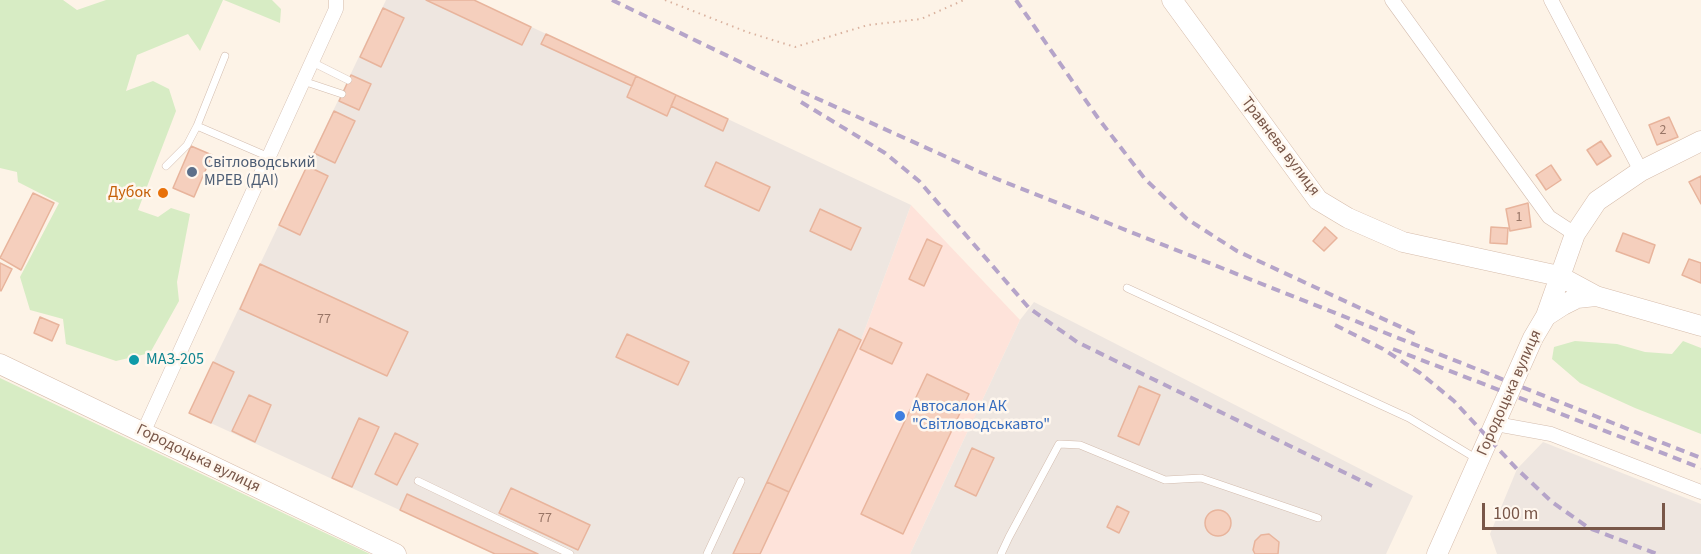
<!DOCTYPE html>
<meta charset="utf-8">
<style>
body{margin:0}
#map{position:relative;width:1701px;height:554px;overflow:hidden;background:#fdf3e7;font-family:"Source Sans 3",sans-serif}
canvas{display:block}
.scale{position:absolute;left:1482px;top:503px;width:183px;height:27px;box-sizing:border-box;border:3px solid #795749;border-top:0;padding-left:8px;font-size:18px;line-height:21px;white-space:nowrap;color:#795749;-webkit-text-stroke:4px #fff7ee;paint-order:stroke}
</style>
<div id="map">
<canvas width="1701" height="554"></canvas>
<div class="scale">100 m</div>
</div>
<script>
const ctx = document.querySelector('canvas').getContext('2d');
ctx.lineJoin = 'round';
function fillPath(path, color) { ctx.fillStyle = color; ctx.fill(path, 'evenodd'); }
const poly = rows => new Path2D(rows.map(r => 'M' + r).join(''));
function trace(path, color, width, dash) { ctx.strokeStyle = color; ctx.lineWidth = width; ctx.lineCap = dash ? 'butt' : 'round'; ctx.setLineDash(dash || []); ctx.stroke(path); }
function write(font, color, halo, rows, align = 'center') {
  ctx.font = font + ' "Source Sans 3",sans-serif'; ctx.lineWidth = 5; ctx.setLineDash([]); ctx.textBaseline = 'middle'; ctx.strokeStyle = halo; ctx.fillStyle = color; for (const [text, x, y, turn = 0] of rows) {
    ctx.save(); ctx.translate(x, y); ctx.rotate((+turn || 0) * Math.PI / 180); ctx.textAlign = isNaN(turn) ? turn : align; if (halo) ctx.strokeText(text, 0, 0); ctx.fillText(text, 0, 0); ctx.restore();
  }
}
fillPath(poly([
 [911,205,1020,320,910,554,760,554,861,340]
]), '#fee3da');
fillPath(poly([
 [386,0,474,0,911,205,861,340,760,554,495,554,189,413],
 [1034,302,1413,496,1386,554,910,554,1020,320],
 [1543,442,1701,504,1701,554,1497,554,1490,534,1517,469]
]), '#eee6e0');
fillPath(poly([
 [0,0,63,0,77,10,106,0,223,0,200,51,188,34,137,55,126,91,153,81,169,89,176,111,138,210,158,217,171,208,190,214,177,282,179,301,150,353,116,361,66,344,63,319,30,310,20,277,59,203,18,182,17,172,0,168],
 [224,0,272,0,281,9,280,23],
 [1575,341,1617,344,1645,352,1672,354,1683,341,1701,348,1701,434,1635,408,1580,383,1552,359,1554,347],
 [0,378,321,531,370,554,0,554]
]), '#d7ecc4');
const building = poly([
 [426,0,474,0,531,27,522,45,426,0],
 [383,8,404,18,381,67,360,57,383,8],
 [546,34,636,76,632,86,541,44,546,34],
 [351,75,371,84,359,110,339,101,351,75],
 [636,76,676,95,667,116,627,97,636,76],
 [676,95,728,119,723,131,671,106,676,95],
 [334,111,355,121,335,163,314,153,334,111],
 [1669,117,1678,137,1657,145,1649,125,1669,117],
 [1601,141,1611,156,1597,165,1587,150,1601,141],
 [191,146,212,155,194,197,173,188,191,146],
 [716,162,770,187,759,211,705,186,716,162],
 [1551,165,1561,180,1546,190,1536,175,1551,165],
 [307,166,328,176,300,235,279,225,307,166],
 [1701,176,1701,204,1689,182,1701,176],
 [33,193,54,203,21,270,0,258,33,193],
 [1528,203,1531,227,1510,231,1506,209,1528,203],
 [820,209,861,228,851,250,810,231,820,209],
 [1325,227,1337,238,1324,251,1313,241,1325,227],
 [1491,227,1508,228,1507,244,1490,243,1491,227],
 [1623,233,1655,245,1649,263,1616,251,1623,233],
 [927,239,942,246,924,286,909,279,927,239],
 [1689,259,1701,263,1701,283,1682,275,1689,259],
 [0,263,12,269,1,291,0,290,0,263],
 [260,264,408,332,387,376,240,309,260,264],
 [40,317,59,325,52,341,34,333,40,317],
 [870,328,902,343,892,364,860,349,870,328],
 [839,329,861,340,789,492,767,482,839,329],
 [627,334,689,362,678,385,616,357,627,334],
 [213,362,234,372,211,423,189,413,213,362],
 [927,374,969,394,903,534,861,514,927,374],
 [1139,386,1160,395,1139,445,1118,436,1139,386],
 [249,395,271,405,255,442,232,431,249,395],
 [359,418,379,427,352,487,332,478,359,418],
 [395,433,418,444,397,485,375,474,395,433],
 [972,448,994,458,976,496,955,486,972,448],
 [767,482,789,492,760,554,733,554,767,482],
 [511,488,590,525,578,550,499,513,511,488],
 [407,494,538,554,495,554,400,510,407,494],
 [1117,506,1129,512,1119,533,1107,527,1117,506],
 '1205 523a13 13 0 1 1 26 0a13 13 0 1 1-26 0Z',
 [1269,534,1279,542,1278,554,1255,554,1253,550,1255,541,1261,535,1269,534]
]);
fillPath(building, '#f5cfbd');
trace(building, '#e8b49c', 1.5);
const lane = poly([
 [225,56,197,126,269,157],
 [312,62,348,80],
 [303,81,342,94],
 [166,166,187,145,197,126],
 [1127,288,1409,418,1477,459],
 [418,481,570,554],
 [707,554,741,481],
 [1001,554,1009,537,1059,444,1080,445,1165,480,1201,478,1318,518]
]);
const street = poly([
 [1392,0,1549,217,1575,234],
 [1551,0,1641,171],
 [1496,424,1551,434,1701,492],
 [143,433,336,9,336,0]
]);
const secondary = poly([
 [1172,0,1318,200,1348,218,1403,242,1559,276,1596,296],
 [1546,316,1575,234,1597,201,1641,171,1701,141],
 [0,364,396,554],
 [1437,554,1533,338,1546,316,1563,305,1577,298,1596,296,1701,326]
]);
trace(lane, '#d3bcae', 8);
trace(street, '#d3bcae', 15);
trace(secondary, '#d6bcab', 21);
trace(poly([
 [665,0,747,32,795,47,868,25,921,19,964,0]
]), '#dab29f', 2, [1.5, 4.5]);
trace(lane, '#fff', 7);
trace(street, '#fff', 14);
trace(secondary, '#fff', 20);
trace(poly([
 [612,0,796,89,982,173,1701,458],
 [1016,0,1098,118,1145,179,1187,219,1237,251,1418,335],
 [801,102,885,153,919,181,1029,308,1077,342,1372,486],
 [1335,325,1383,349,1420,373,1454,401,1517,469,1552,502,1589,528,1657,554],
 [1393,349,1701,468]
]), '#b5a4c9', 4, [9, 6]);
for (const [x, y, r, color] of [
 [192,172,6,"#5c6f8a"],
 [163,193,6,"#e8710a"],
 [134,360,6,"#0f9aa8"],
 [900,416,6,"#3f7fe0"]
]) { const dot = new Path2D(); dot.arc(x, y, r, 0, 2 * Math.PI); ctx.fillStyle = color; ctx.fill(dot); trace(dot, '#fff7ee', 2); }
write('14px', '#987566', null, [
 ["2",1663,131],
 ["1",1519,218],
 ["77",324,320],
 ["77",545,519]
]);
write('16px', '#795749', '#fff7ee', [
 ["Травнева вулиця",1280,147,53],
 ["Городоцька вулиця",1510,393,-66],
 ["Городоцька вулиця",198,459,26]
]);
write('16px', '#4e5e75', '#fff7ee', [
 ["Світловодський",204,163],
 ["МРЕВ (ДАІ)",204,181]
], 'left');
write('16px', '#c56008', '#fff7ee', [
 ["Дубок",151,193]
], 'right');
write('16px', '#0d838f', '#fff7ee', [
 ["МАЗ-205",146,360]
], 'left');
write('16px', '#366cbe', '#fff7ee', [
 ["Автосалон АК",912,407],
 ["\"Світловодськавто\"",912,425]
], 'left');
</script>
